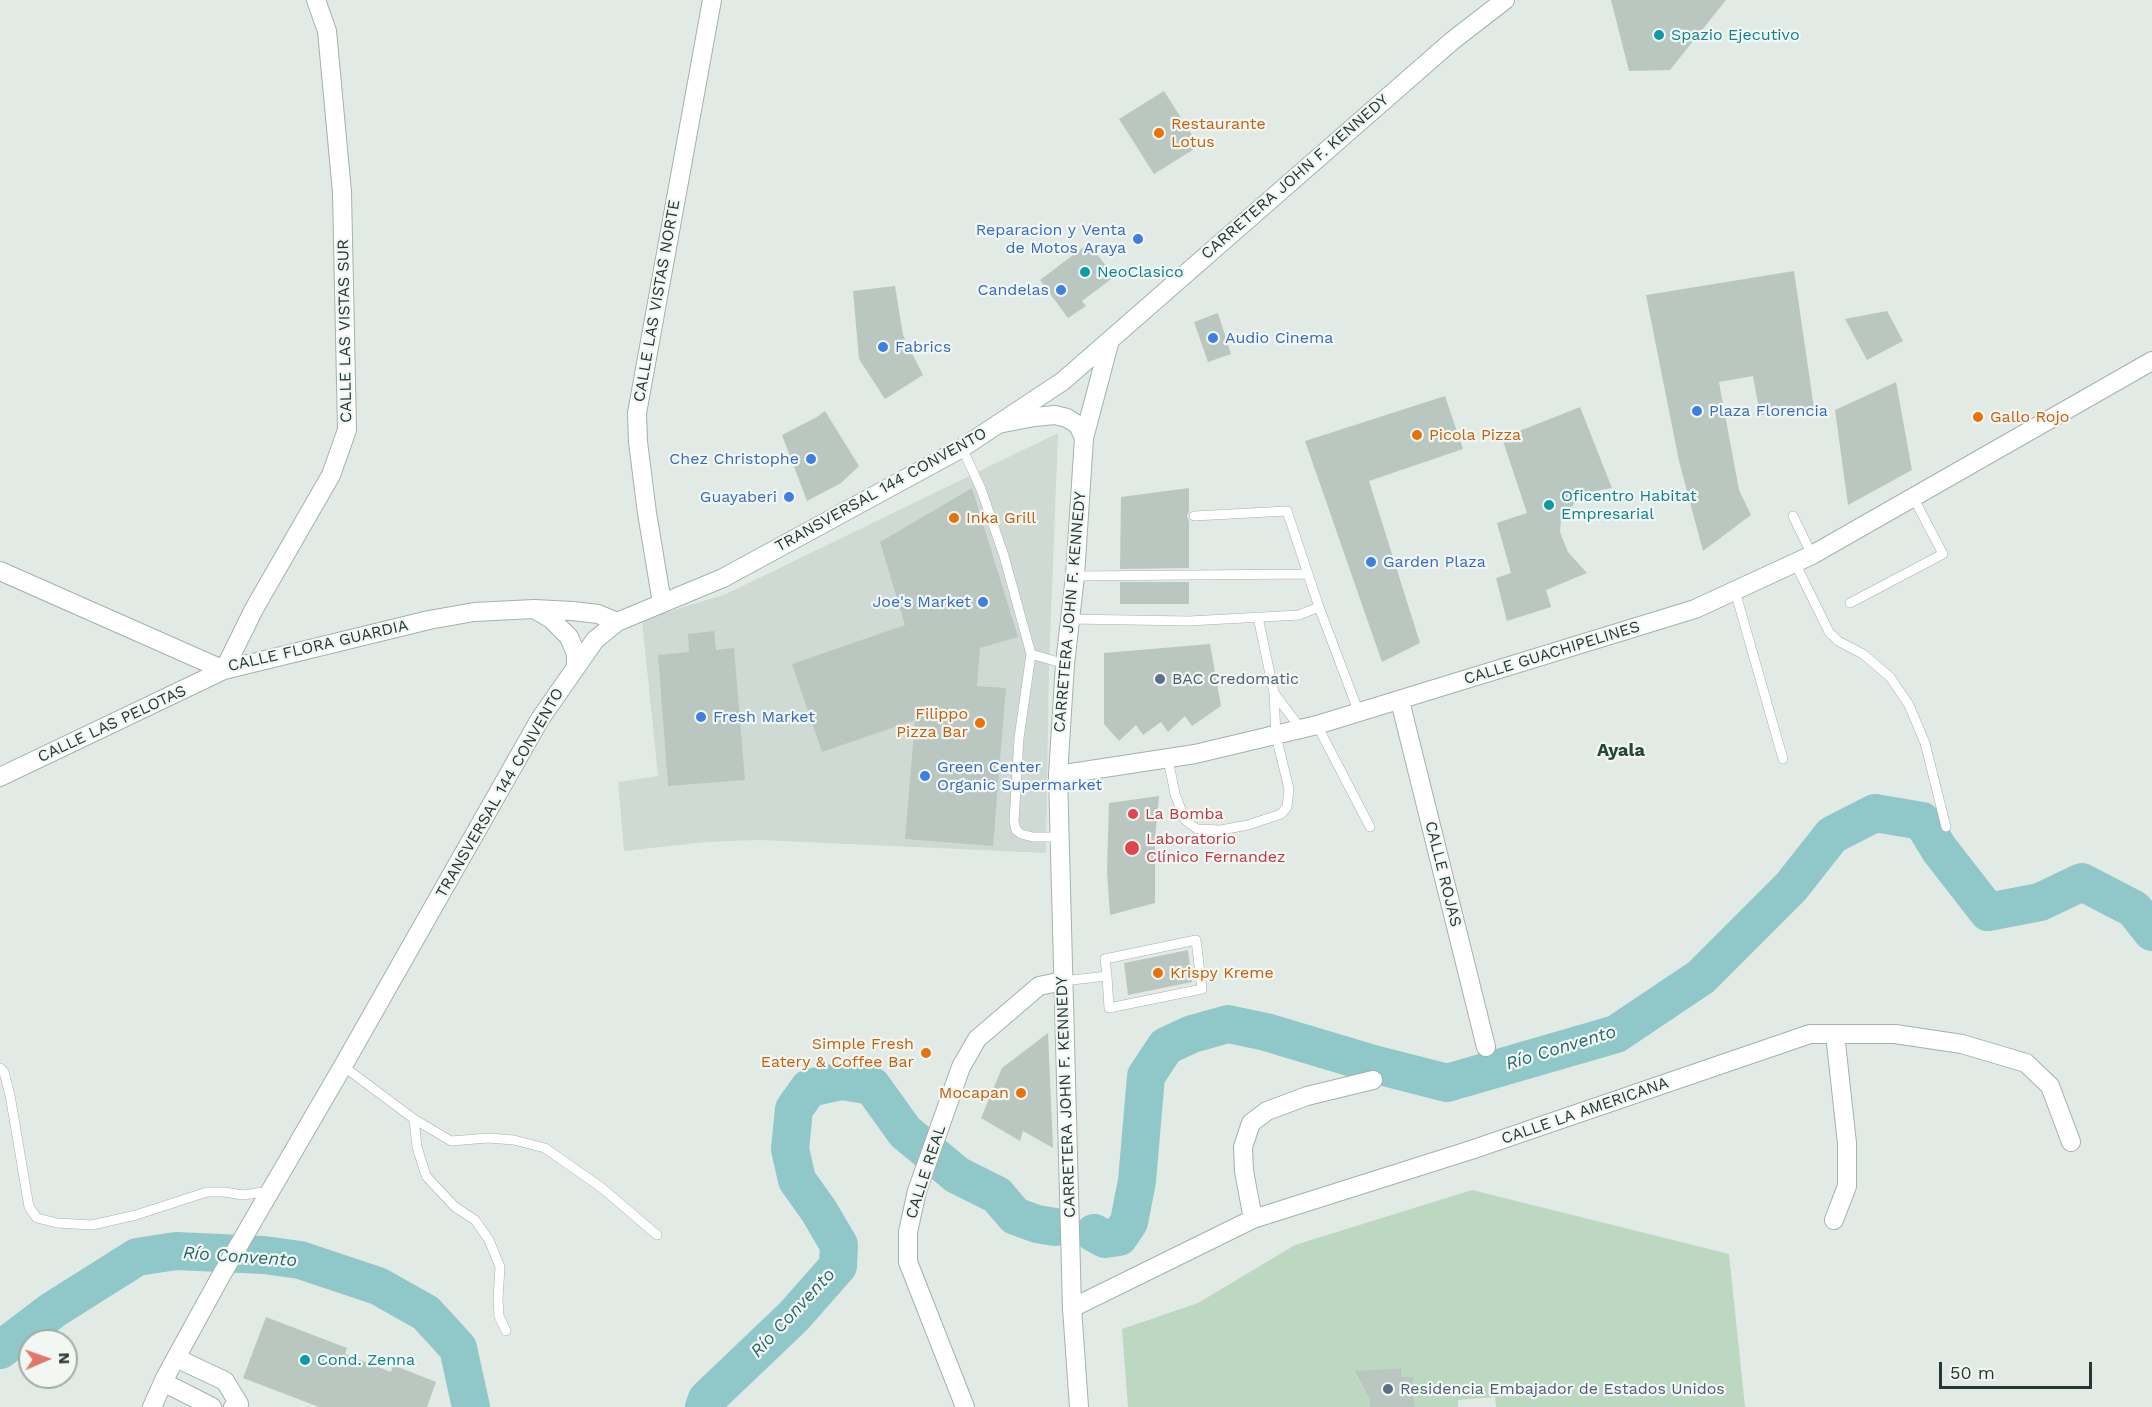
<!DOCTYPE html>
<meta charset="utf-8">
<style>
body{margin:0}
#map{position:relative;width:2152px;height:1407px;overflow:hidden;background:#e2eae5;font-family:"Work Sans",sans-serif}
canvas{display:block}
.north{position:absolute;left:18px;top:1329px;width:60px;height:60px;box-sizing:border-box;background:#f2f7f4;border:2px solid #a0aba6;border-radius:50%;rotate:88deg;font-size:16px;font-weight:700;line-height:24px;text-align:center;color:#243931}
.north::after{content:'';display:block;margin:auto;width:21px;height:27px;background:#e0786a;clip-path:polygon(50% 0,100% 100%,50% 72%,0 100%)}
.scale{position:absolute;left:1939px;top:1362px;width:153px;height:27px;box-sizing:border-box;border:3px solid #243931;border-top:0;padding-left:8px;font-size:18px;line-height:21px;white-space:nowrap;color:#243931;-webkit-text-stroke:4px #f2f7f4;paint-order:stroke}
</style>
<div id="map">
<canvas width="2152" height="1407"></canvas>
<div class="north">N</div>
<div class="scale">50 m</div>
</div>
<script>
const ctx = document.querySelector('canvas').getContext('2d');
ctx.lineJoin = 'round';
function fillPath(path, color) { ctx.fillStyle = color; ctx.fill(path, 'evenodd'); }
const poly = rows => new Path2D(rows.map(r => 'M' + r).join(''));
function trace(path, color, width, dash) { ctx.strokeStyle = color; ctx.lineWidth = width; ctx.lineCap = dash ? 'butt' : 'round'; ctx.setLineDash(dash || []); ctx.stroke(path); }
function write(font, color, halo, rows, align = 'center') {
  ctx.font = font + ' "Work Sans",sans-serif'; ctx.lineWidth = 4.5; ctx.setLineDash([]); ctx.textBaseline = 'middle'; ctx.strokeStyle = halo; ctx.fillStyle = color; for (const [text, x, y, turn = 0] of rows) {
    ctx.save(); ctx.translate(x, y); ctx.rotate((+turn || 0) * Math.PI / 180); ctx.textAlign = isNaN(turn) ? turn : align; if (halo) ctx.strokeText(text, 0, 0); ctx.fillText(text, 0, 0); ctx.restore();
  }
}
fillPath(poly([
 [1058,433,1049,667,1046,853,759,840,706,842,624,851,618,782,658,776,642,620,726,594]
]), '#d0dad4');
fillPath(poly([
 [1472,1190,1729,1254,1745,1407,1496,1407,1495,1397,1458,1400,1458,1407,1415,1407,1413,1377,1402,1377,1401,1368,1354,1372,1370,1400,1370,1407,1128,1407,1122,1329,1198,1303,1295,1245]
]), '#bdd8c1');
trace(poly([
 [1094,1233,1105,1239,1119,1237,1129,1222,1137,1181,1146,1076,1166,1046,1192,1034,1228,1024,1266,1032,1373,1064,1447,1083,1616,1034,1701,977,1791,887,1832,835,1875,813,1922,821,1939,849,1988,912,2040,902,2082,882,2134,909,2152,932],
 [0,1350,53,1310,137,1257,176,1251,264,1255,300,1260,378,1286,426,1313,458,1348,471,1407],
 [704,1407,707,1399,794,1316,838,1266,839,1245,819,1211,797,1180,790,1149,794,1109,809,1088,842,1081,872,1086,905,1132,957,1175,997,1195,1015,1216,1037,1224,1055,1227]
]), '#90c7c8', 38);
fillPath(poly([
 [1611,0,1726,0,1670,70,1629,71],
 [1164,91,1199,146,1154,174,1119,119],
 [1089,243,1114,277,1082,301,1086,306,1068,318,1040,280],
 [1794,271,1814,408,1760,415,1753,376,1719,382,1739,490,1751,515,1703,551,1679,461,1646,295],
 [895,286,903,335,923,375,885,399,859,359,853,291],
 [1887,311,1903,341,1867,360,1845,319],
 [1218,313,1231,354,1208,362,1194,322],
 [1896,382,1912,470,1848,505,1835,410],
 [1445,396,1463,449,1369,481,1420,643,1382,662,1305,441],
 [1580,407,1612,488,1590,492,1578,497,1569,512,1561,519,1560,532,1568,552,1587,573,1546,590,1551,607,1507,621,1496,578,1511,573,1497,523,1527,513,1502,438],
 [825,411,859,466,841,483,807,501,782,435,817,417],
 [972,488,1018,637,980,648,977,686,1006,688,993,846,905,839,915,720,822,752,792,664,905,625,880,542],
 [1189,488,1189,511,1187,516,1189,521,1189,568,1120,569,1121,497],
 [1120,582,1189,582,1189,604,1120,604],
 [714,631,716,650,734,648,745,780,668,786,658,655,689,652,688,634],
 [1210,644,1221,706,1192,726,1185,716,1168,732,1161,722,1143,735,1136,725,1119,741,1104,724,1104,653],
 [1159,796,1155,838,1155,903,1110,915,1107,872,1109,803],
 [1188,950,1192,982,1128,995,1124,963],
 [1048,1033,1053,1148,1023,1131,1020,1141,981,1118,1002,1068],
 [266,1317,347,1348,345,1354,391,1372,393,1365,436,1382,427,1407,319,1407,243,1378],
 [1401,1368,1402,1377,1413,1377,1415,1407,1370,1407,1370,1400,1354,1371]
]), '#bac7c1');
const service = poly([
 [962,448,981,489,1004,556,1031,654,1065,664],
 [1194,516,1287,511,1319,607,1359,713],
 [1793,516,1812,555],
 [1795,563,1829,632,1838,641,1863,654,1890,677,1909,705,1925,743,1946,827],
 [1075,576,1308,574],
 [1735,591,1783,759],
 [1850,603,1943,554,1913,497],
 [1070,619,1189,621,1299,615,1319,607],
 [1031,654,1019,738,1014,821,1016,830,1021,834,1033,837,1060,837],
 [1274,693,1301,729],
 [1317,725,1370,827],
 [1168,759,1175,794,1185,820,1197,829,1221,830,1248,825,1281,814,1287,807,1289,789,1276,736,1274,693,1258,617],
 [1063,981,1107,976,1109,1008,1202,989,1196,940,1105,959,1107,976],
 [343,1066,414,1119,451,1141,488,1138,514,1140,545,1148,602,1188,657,1235],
 [0,1068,4,1072,10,1095,29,1207,37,1218,57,1223,92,1225,136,1215,207,1192,224,1192,243,1195,270,1191],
 [414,1119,417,1147,426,1176,455,1207,475,1220,489,1240,500,1267,498,1299,499,1316,506,1331]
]);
const minor = poly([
 [0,571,224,670,429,620,474,612,534,609,573,611,598,614,617,622],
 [662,603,647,513,638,442,637,413,712,0],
 [534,609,551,619,569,637,576,654,576,666],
 [1400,701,1486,1047],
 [0,777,224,670,254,609,331,475,347,430,342,192,327,31,316,0],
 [1253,1219,1244,1171,1243,1147,1251,1123,1267,1111,1307,1096,1373,1080],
 [1834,1220,1847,1186,1847,1143,1835,1034],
 [1072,1308,1253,1219,1471,1150,1810,1034,1895,1034,1962,1044,2026,1063,2050,1086,2071,1142],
 [176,1358,225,1381,239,1404,233,1407],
 [163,1382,212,1407],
 [152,1407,166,1376,222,1274,343,1066,540,719,595,640,617,622,723,578,962,448,1063,381,1110,340],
 [965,1407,908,1262,908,1232,917,1191,961,1067,977,1039,1039,986,1063,981]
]);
const tertiary = poly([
 [1058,775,1195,754,1317,725,1695,609,1812,555,2152,361]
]);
const secondary = poly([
 [998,424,1034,417,1055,415,1067,418,1078,425,1084,438],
 [1079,1407,1072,1308,1058,775,1065,664,1075,576,1084,438,1110,340,1452,41,1505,0]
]);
trace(service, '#a5b1ab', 10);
trace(minor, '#a5b1ab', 20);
trace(tertiary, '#a5b1ab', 20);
trace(secondary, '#a2b4ac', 20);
trace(service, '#fff', 9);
trace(minor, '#fff', 18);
trace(tertiary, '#fff', 18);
trace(secondary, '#fff', 18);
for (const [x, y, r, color] of [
 [1659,35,6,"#0f9aa8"],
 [1159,133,6,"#e8710a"],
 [1138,239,6,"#3f7fe0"],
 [1085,272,6,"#0f9aa8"],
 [1061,290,6,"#3f7fe0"],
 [1213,338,6,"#3f7fe0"],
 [883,347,6,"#3f7fe0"],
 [1697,411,6,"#3f7fe0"],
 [1978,417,6,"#e8710a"],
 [1417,435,6,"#e8710a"],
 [811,459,6,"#3f7fe0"],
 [789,497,6,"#3f7fe0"],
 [1549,505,6,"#0f9aa8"],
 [954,518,6,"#e8710a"],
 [1371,562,6,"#3f7fe0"],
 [983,602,6,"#3f7fe0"],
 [1160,679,6,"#5c6f8a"],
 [701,717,6,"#3f7fe0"],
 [980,723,6,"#e8710a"],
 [925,776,6,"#3f7fe0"],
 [1133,814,6,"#e0444e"],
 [1132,848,8,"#e0444e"],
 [1158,973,6,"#e8710a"],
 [926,1053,6,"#e8710a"],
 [1021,1093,6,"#e8710a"],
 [305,1360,6,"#0f9aa8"],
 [1388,1389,6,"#5c6f8a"]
]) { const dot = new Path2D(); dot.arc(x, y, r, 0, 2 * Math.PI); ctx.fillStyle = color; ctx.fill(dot); trace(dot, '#f2f7f4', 2); }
write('16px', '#0d838f', '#f2f7f4', [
 ["Spazio Ejecutivo",1671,35],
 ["NeoClasico",1097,272],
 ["Oficentro Habitat",1561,496],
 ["Empresarial",1561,514],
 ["Cond. Zenna",317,1360]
], 'left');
write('16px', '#c56008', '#f2f7f4', [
 ["Restaurante",1171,124],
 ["Lotus",1171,142],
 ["Gallo Rojo",1990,417],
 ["Picola Pizza",1429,435],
 ["Inka Grill",966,518],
 ["Filippo",968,714,"right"],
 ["Pizza Bar",968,732,"right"],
 ["Krispy Kreme",1170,973],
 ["Simple Fresh",914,1044,"right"],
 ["Eatery & Coffee Bar",914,1062,"right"],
 ["Mocapan",1009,1093,"right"]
], 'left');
write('16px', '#243931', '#f2f7f4', [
 ["CARRETERA JOHN F. KENNEDY",1295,177,-41],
 ["CALLE LAS VISTAS NORTE",657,301,-80],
 ["CALLE LAS VISTAS SUR",345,331,-91],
 ["TRANSVERSAL 144 CONVENTO",881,490,-29],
 ["CARRETERA JOHN F. KENNEDY",1070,612,-85],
 ["CALLE FLORA GUARDIA",318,646,-13],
 ["CALLE GUACHIPELINES",1552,653,-17],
 ["CALLE LAS PELOTAS",112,724,-25],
 ["TRANSVERSAL 144 CONVENTO",500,793,-60],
 ["CALLE ROJAS",1443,874,76],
 ["CARRETERA JOHN F. KENNEDY",1066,1097,-92],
 ["CALLE LA AMERICANA",1585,1111,-19],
 ["CALLE REAL",926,1172,-72]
]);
write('16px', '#366cbe', '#f2f7f4', [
 ["Reparacion y Venta",1126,230,"right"],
 ["de Motos Araya",1126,248,"right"],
 ["Candelas",1049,290,"right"],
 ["Audio Cinema",1225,338],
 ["Fabrics",895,347],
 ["Plaza Florencia",1709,411],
 ["Chez Christophe",799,459,"right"],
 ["Guayaberi",777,497,"right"],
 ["Garden Plaza",1383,562],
 ["Joe's Market",971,602,"right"],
 ["Fresh Market",713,717],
 ["Green Center",937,767],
 ["Organic Supermarket",937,785]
], 'left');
write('16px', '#4e5e75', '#f2f7f4', [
 ["BAC Credomatic",1172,679],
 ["Residencia Embajador de Estados Unidos",1400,1389]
], 'left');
write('16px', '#be3a42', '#f2f7f4', [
 ["La Bomba",1145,814],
 ["Laboratorio",1146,839],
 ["Clínico Fernandez",1146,857]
], 'left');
write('bold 18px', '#23483a', '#f2f7f4', [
 ["Ayala",1621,751]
]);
write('italic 18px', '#266a6d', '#f2f7f4', [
 ["Río Convento",1561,1048,-17],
 ["Río Convento",240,1257,4],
 ["Río Convento",793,1313,-47]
]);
</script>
